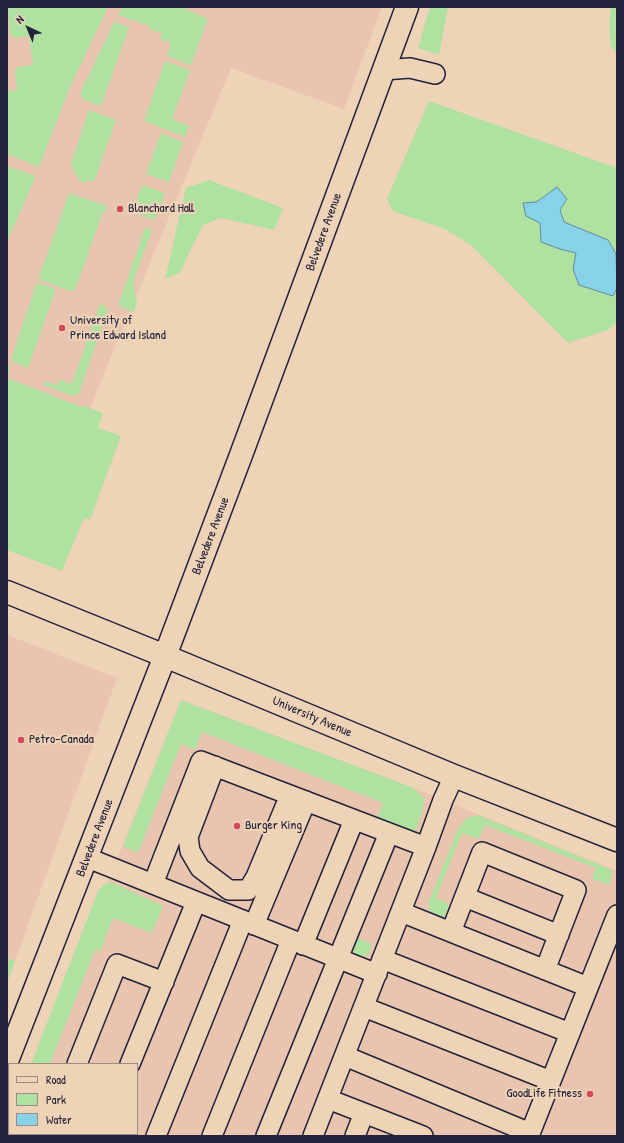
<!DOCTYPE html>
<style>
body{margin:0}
#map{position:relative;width:624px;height:1143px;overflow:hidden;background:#efd3b6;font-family:"Patrick Hand",sans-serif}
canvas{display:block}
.frame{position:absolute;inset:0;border:8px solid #22223b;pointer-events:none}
.legend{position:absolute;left:8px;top:1063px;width:130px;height:72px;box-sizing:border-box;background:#efd3b6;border:1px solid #9d8c85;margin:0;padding:5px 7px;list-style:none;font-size:12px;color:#22223b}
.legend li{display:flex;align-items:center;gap:8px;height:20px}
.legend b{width:20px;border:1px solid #9d8c85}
.north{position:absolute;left:8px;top:8px;width:40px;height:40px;-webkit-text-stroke:3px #efd3b6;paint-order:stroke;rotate:316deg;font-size:11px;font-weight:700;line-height:16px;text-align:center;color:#22223b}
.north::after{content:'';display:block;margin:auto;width:14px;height:18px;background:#22223b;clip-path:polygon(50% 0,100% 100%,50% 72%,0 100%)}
</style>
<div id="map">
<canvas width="624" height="1143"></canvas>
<div class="frame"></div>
<ul class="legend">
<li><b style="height:5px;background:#efd3b6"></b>Road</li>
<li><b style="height:11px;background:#afe1a1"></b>Park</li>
<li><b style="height:11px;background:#88d3e8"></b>Water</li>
</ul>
<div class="north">N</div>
</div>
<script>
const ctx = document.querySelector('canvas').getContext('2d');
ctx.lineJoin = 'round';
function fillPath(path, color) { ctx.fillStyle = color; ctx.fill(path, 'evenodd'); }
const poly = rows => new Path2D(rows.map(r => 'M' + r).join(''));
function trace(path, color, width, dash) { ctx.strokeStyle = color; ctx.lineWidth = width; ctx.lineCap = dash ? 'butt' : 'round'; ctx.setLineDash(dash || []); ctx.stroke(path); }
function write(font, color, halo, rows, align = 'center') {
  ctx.font = font + ' "Patrick Hand",sans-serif'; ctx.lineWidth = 4; ctx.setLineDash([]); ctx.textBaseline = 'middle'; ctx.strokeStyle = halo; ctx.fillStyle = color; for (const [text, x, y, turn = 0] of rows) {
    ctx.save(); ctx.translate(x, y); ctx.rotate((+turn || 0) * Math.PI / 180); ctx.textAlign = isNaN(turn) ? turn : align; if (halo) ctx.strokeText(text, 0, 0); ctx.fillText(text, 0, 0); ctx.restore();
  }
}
fillPath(poly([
 [7,7,382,7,344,109,231,68,79,434,7,547],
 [7,635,117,678,15,961,7,958],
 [181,700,411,787,617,871,617,1136,7,1136,7,1134,137,1134,137,1064,35,1064]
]), '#e9c4ae');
fillPath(poly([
 [10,7,108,7,70,87,39,167,7,154,7,91,17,90,15,71,16,69,18,67,33,65,29,36,16,38,10,34,8,9],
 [122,7,181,7,208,19,191,65,167,56,171,43,160,39,162,33,149,29,150,26,118,15],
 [430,7,448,7,439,55,418,48],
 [611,7,617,7,617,53,611,47,609,23],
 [114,22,129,27,101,106,84,100,82,98,80,94],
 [165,61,190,70,172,119,189,126,185,137,144,121],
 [429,101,617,168,617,322,608,330,568,343,472,246,447,230,393,211,387,199],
 [89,110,116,120,94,182,87,180,86,183,79,180,75,174,71,164],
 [161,133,183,142,169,182,146,174],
 [7,166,36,176,7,242],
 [209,180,283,208,274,230,221,218,203,225,186,259,181,272,165,279,186,188],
 [142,185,165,193,155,220,136,214,140,204,136,202],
 [69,193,107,206,105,212,103,212,75,290,70,291,41,280,39,277],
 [145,228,152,230,134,279,134,290,137,303,134,312,118,306],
 [39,283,56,289,28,368,13,362,11,360,36,285],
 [100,304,106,307,108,309,79,393,73,396,43,385,45,381,57,385,59,380,72,384],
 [7,364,11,366,7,378,82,407,82,405,103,413,98,428,121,436,90,520,84,518,62,571,7,550],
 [181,700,411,787,416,790,424,799,423,809,417,828,412,832,377,819,383,803,202,732,195,750,181,744,138,853,123,846],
 [478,815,610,869,612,874,609,885,592,879,596,868,485,825,479,839,462,833,436,898,449,904,444,918,435,916,429,910,429,901,458,829,465,819],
 [111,882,163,906,152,933,113,918,100,952,95,950,50,1064,31,1064,98,891,103,885],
 [357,938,372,944,369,953,364,956,358,956,351,953],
 [7,958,15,961,7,983]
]), '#afe1a1');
const water = poly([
 [557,187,567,199,560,210,564,222,608,240,616,254,617,288,613,296,579,285,573,269,576,253,560,249,541,242,540,223,526,216,523,203,536,202,545,196,557,187]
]);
fillPath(water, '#88d3e8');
trace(water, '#5f8ca3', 1);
const minor = poly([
 [384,70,410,68,435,74],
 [215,766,188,837,190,851,200,868,229,890,248,890,256,877,290,795],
 [88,858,377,974],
 [153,884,201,761,426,847],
 [465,897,559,935],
 [401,912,588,987],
 [254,925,306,801],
 [451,932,482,852,576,890,545,970],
 [303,945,354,820],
 [382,959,570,1033],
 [364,1007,551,1081],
 [345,1056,530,1133],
 [77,1064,117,964,164,982],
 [130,1064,196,902],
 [328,1099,423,1136],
 [52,1134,57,1136],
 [101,1136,101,1134],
 [156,1136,243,920],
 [212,1136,291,940],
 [266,1136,389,833],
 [313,1136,426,847,443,800,454,776],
 [355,1136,364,1113],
 [529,1136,617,915]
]);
const major = poly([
 [7,592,165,656,454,776,617,840],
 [7,1061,165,656,241,455,407,7]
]);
trace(minor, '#22223b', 22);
trace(major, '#22223b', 25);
trace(minor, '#efd3b6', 19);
trace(major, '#efd3b6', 22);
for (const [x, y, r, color] of [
 [120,209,4,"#d1495b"],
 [62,328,4,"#d1495b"],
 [21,740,4,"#d1495b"],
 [237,826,4,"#d1495b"],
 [590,1094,4,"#d1495b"]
]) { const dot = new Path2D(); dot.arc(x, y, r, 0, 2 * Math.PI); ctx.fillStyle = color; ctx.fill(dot); trace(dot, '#efd3b6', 1.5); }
write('13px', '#22223b', '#efd3b6', [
 ["Blanchard Hall",128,209],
 ["University of",70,321],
 ["Prince Edward Island",70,336],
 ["Petro-Canada",29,740],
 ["Burger King",245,826],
 ["GoodLife Fitness",582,1094,"right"]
], 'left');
write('13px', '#22223b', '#efd3b6', [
 ["Belvedere Avenue",324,232,-70],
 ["Belvedere Avenue",211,536,-69],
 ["University Avenue",312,717,23],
 ["Belvedere Avenue",95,838,-69]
]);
</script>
